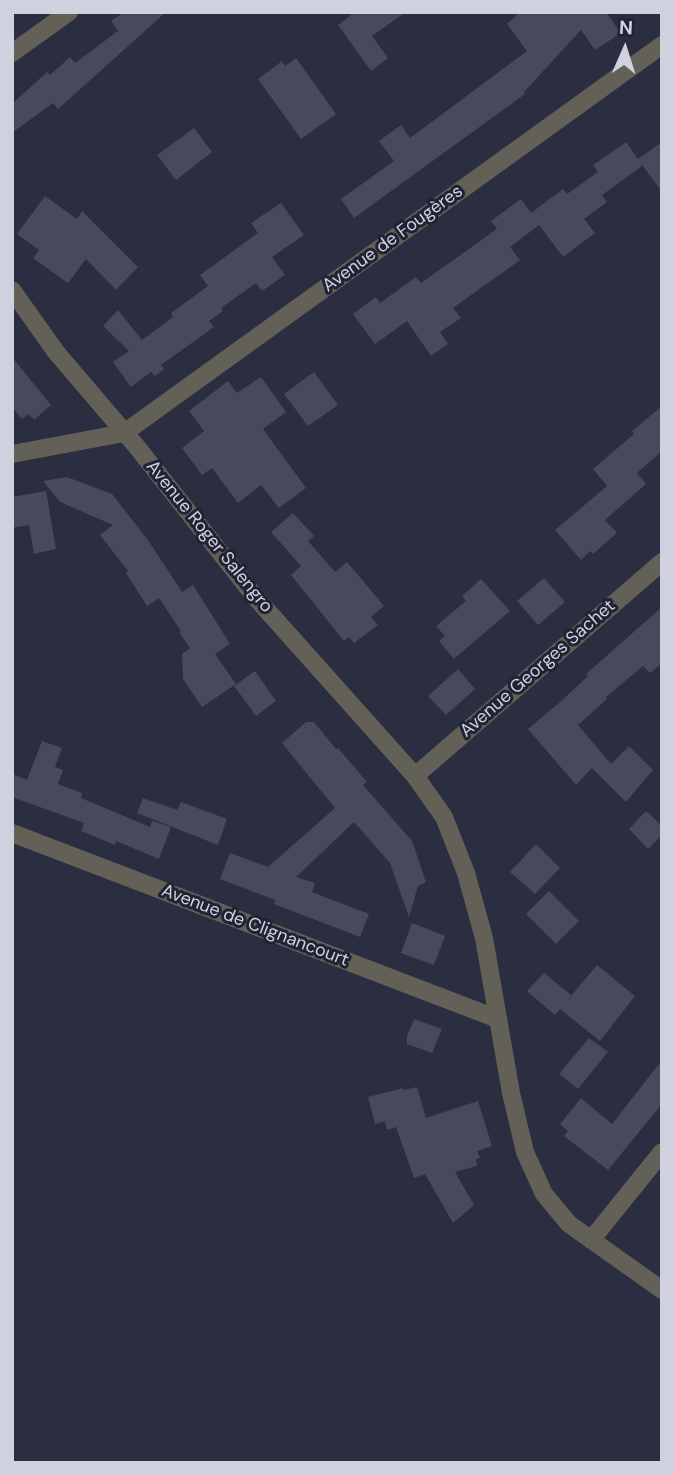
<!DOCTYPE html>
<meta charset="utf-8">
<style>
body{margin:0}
#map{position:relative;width:674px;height:1475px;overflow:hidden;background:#2b2d40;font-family:"DM Sans",sans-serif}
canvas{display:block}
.frame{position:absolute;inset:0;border:14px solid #cfd1de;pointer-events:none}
.north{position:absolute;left:590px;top:14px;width:70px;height:70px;-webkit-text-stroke:5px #212335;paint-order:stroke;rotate:3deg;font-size:19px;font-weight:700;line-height:28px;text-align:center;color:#cfd1de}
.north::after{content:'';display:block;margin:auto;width:24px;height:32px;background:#cfd1de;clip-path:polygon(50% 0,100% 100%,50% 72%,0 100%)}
</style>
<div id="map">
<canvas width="674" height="1475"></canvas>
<div class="frame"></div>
<div class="north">N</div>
</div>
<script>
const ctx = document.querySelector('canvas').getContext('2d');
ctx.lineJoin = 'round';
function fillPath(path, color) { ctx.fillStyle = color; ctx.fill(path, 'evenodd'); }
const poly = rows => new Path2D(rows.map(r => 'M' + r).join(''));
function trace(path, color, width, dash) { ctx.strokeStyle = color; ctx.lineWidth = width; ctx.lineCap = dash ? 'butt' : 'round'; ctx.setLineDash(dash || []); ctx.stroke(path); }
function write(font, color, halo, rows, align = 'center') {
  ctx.font = font + ' "DM Sans",sans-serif'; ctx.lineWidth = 6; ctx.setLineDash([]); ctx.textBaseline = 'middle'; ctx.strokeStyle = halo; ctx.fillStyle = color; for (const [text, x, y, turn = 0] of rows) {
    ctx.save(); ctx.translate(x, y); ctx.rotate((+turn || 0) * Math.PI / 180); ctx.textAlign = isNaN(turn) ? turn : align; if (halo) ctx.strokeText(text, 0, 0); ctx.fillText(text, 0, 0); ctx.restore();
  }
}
fillPath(poly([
 [124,12,166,12,58,109,53,103,12,133,12,104,47,72,50,75,70,57,75,63,118,31,111,21],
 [355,12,406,12,372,36,388,58,371,71,338,25],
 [520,12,606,12,621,33,595,50,581,30,524,92,525,94,354,218,341,199,394,161,379,141,401,125,410,138,527,51,507,24],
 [296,58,336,114,301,139,258,79,282,61,285,66],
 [194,128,212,152,176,180,157,155],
 [626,142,638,159,662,142,662,192,640,162,642,166,602,195,607,202,584,219,595,233,563,257,539,225,510,247,520,260,453,308,461,318,440,332,448,344,431,356,407,321,375,344,353,314,376,297,380,303,416,277,421,283,497,229,491,221,521,199,531,213,563,189,567,194,598,172,593,165],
 [45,196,77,219,82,211,138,267,116,290,86,259,68,283,33,258,39,250,17,234],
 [281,203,304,235,272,257,285,275,262,291,256,283,221,308,223,311,209,321,214,327,161,365,164,369,155,376,151,372,131,387,113,362,129,351,103,326,118,310,142,340,173,317,171,313,208,286,200,275,258,233,251,223],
 [12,357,51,405,34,420,29,414,22,419,12,407],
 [314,372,338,405,308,426,284,394],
 [261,377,286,412,263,429,306,488,279,508,261,485,238,503,212,468,202,475,182,448,204,431,189,411,228,381,237,393],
 [662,406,662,451,637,473,646,484,605,520,617,533,593,554,590,551,581,560,555,530,607,486,593,469,634,434,632,431],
 [67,477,112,494,148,540,182,592,193,585,230,644,215,654,236,684,202,707,183,679,182,654,190,648,179,632,181,631,159,598,147,606,126,573,128,571,100,535,113,525,60,502,43,481],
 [46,491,56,549,34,554,29,525,12,528,12,497],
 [293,513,314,536,308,541,335,572,347,562,384,606,371,617,378,625,354,643,349,637,344,641,291,575,301,566,271,532],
 [544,578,565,602,538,625,517,601],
 [481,579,510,611,454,659,439,641,445,636,436,626,466,601,462,596],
 [662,607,662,663,650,673,643,666,606,697,607,699,578,725,611,764,629,746,653,770,626,802,592,768,576,785,528,729,559,703,588,676,586,674],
 [458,669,475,689,446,715,428,696],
 [255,671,276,701,256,716,234,686],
 [306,722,314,722,336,749,338,748,367,782,363,785,412,841,426,882,418,886,409,917,390,863,354,822,296,877,315,883,312,892,369,914,360,937,274,904,275,900,220,879,230,853,268,867,335,808,282,743],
 [42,741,62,748,55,767,63,770,58,784,82,793,81,798,150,827,152,821,171,827,159,859,116,841,115,845,81,831,84,823,12,797,12,774,27,780],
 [143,798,177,810,181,802,227,819,218,845,137,813],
 [646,811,662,826,662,835,648,849,629,829],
 [536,844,560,868,535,894,510,872],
 [549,891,579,921,556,944,526,914],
 [412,923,445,936,434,965,401,953],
 [597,965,635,996,600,1041,560,1009,555,1015,527,991,544,973,571,995,566,1002],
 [414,1019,442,1029,432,1053,407,1044,407,1036],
 [589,1038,608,1052,578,1089,559,1074],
 [662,1060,662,1104,608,1170,564,1136,568,1131,560,1124,581,1098,612,1124],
 [417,1087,426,1118,478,1101,492,1146,477,1151,480,1158,476,1159,477,1166,455,1172,474,1205,453,1223,425,1174,414,1178,396,1127,387,1130,385,1121,375,1124,368,1097,403,1088,403,1090]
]), '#47495e');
trace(poly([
 [12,53,69,12],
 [12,290,56,352,137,447,256,598,415,776,444,817,466,873,484,938,511,1093,525,1152,544,1194,569,1224,662,1290],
 [12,454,124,433,662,45],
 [415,776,662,562],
 [12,833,498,1019],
 [591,1240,662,1152]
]), '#636157', 18);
write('18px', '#cfd1de', '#212335', [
 ["Avenue de Fougères",393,239,-36],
 ["Avenue Roger Salengro",209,537,51],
 ["Avenue Georges Sachet",538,669,-41],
 ["Avenue de Clignancourt",255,926,21]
]);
</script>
